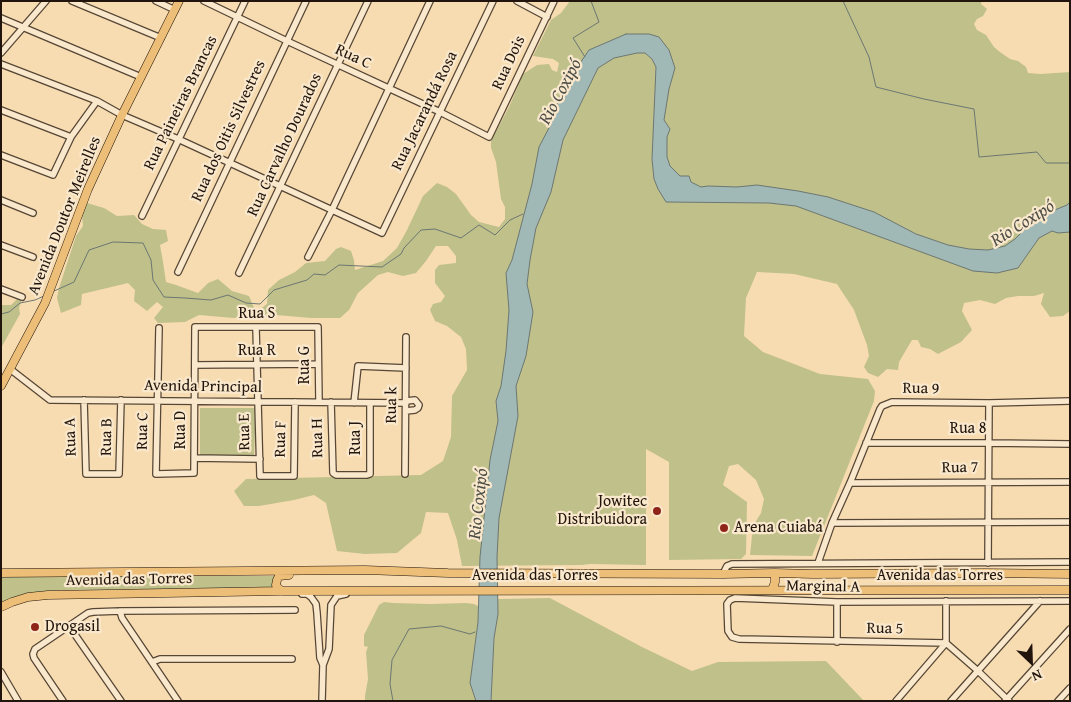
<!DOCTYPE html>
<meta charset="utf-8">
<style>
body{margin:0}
#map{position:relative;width:1071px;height:702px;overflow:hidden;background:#f8dcb1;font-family:"Gentium Book Plus",serif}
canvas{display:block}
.frame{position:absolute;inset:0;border:2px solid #20140c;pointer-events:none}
.north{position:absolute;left:1006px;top:637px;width:50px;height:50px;-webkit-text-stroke:4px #fae8cc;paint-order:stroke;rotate:156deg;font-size:14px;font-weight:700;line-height:20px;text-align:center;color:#20140c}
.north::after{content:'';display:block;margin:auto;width:18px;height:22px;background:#20140c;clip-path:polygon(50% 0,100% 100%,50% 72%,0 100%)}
</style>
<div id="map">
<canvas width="1071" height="702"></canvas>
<div class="frame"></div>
<div class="north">N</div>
</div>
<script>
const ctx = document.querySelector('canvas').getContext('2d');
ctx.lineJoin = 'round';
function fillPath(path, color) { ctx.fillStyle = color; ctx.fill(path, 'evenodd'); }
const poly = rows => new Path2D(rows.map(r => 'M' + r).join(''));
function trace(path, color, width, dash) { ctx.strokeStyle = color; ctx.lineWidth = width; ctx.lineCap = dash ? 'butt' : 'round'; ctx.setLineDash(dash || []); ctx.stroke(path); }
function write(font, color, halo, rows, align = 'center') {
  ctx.font = font + ' "Gentium Book Plus",serif'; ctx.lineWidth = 4.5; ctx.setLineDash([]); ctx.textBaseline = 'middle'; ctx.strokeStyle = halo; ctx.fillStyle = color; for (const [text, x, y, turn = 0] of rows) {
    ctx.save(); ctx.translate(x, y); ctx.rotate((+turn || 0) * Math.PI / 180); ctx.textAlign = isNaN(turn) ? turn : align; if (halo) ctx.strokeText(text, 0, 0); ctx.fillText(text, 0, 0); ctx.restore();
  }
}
fillPath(poly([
 [570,1,982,1,981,4,987,9,983,16,977,19,974,24,977,30,986,35,994,47,1000,52,1010,59,1018,61,1026,67,1028,73,1041,74,1070,72,1070,311,1063,316,1050,317,1041,304,1044,293,1034,296,1018,296,1006,298,995,304,980,300,964,303,962,311,972,330,961,342,938,354,930,349,921,347,918,340,912,340,899,362,898,370,887,369,878,377,868,373,864,367,869,356,867,345,854,310,837,284,794,274,757,272,746,298,744,336,763,352,820,374,868,379,875,391,874,401,812,556,750,555,753,526,761,513,764,499,756,480,738,464,729,466,723,485,747,502,746,554,741,559,669,560,669,462,646,449,646,565,590,564,582,565,462,566,457,540,448,513,426,512,421,533,397,553,365,554,337,551,326,503,314,495,294,500,259,506,244,506,234,491,246,479,421,475,443,461,451,437,452,396,467,370,466,349,461,337,447,326,435,321,430,310,433,304,441,302,445,296,435,283,435,270,439,265,456,263,456,256,448,246,436,246,426,261,416,273,403,276,388,272,378,275,358,293,349,310,340,318,311,318,276,315,234,318,199,315,185,322,158,323,154,318,163,307,157,302,147,311,134,301,135,290,128,283,82,294,81,305,61,313,57,298,59,288,76,236,83,226,82,215,87,203,104,208,117,216,134,215,142,224,153,229,166,230,168,241,160,245,163,262,166,282,176,285,198,293,208,283,218,279,232,291,249,296,254,308,259,310,267,304,268,290,279,280,295,272,306,263,325,261,336,249,341,247,351,251,354,260,355,270,383,261,397,248,407,230,423,196,437,183,447,187,456,194,471,215,479,222,499,227,505,219,505,207,501,199,496,162,491,148,491,141,509,107,523,74,537,65,549,64,552,70,557,72,559,63,553,59,533,56,551,20,561,13],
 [18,298,22,299,19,308,20,314,1,348,1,305,11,305],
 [200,408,256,408,254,456,200,457],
 [1,576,276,576,273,588,61,590,39,592,22,596,1,604],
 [550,598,642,647,692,671,718,662,826,661,864,701,491,701,494,638,498,614,498,599],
 [384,602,393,603,430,604,466,603,474,604,478,606,478,622,470,683,476,701,365,701,365,696,368,679,366,652,368,647,364,646,364,635,379,605]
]), '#bfc08a');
const water = poly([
 [626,34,649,34,659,37,669,50,675,68,669,89,664,120,670,129,667,137,667,157,670,166,680,176,689,176,691,182,701,187,708,186,737,187,757,185,798,191,828,197,874,212,916,234,948,245,969,249,988,250,1005,246,1015,239,1031,223,1045,214,1067,205,1070,202,1070,232,1058,233,1052,231,1039,238,1018,268,997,273,973,271,796,206,769,203,666,202,658,189,654,179,652,159,656,67,652,59,645,53,637,53,614,58,598,68,563,140,551,192,536,228,530,260,527,284,533,312,526,356,516,386,518,416,499,518,497,557,498,614,494,638,491,701,476,701,470,683,478,622,480,557,490,460,498,421,496,401,501,386,506,351,509,310,506,273,512,260,532,184,539,147,551,124,562,90,575,77,578,66,589,50,626,34]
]);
fillPath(water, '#a1b9b6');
trace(water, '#6d7772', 1);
trace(poly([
 [843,1,869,57,876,87,924,99,974,109,979,157,1037,152,1046,163,1070,163],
 [585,57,573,38,599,22,591,1],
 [52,292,74,282,89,250,113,242,143,243,151,260,153,280,164,297,185,298,211,300,228,295,246,303,260,304,274,290,307,280,314,274,325,275,339,265,382,267,401,254,404,248,421,230,435,229,461,238,479,225,495,235,510,220,523,214],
 [1,314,9,312,20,303,35,300,44,296],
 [393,701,390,684,392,660,409,629,441,626,470,634,475,632]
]), '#6d7772', 1);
const minor = poly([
 [72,1,161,38],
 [156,1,175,10],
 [204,1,287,41,440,112,489,137,554,1],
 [517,1,547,17],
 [1,18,141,77],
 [1,53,46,1],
 [1,64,97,101,122,115,178,139,382,233,493,1],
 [1,110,71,137],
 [1,155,53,175,71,137,97,101],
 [1,200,33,213],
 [142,216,245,1],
 [1,245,33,257],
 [308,257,332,210,430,1],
 [178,272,306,1],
 [239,273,368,1],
 [1,289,22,297],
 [159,328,156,474,194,473,195,327,318,327,319,402],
 [256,328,260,476,294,476,295,402],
 [195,365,318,364],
 [10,369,50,400,406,403],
 [84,400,86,474,119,474,121,400],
 [331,402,333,473,336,475,367,475,370,474,370,403],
 [354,403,358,366,406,368],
 [406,411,415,410,418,408,419,405,415,400,406,401],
 [866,443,989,443,1070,444],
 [194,458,260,459],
 [405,474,406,337],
 [850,483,1070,482],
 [832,523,1070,522],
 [818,563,832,523,850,483,880,409,882,406,892,402,989,403,1070,401],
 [988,563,989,403],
 [723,574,727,566,732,564,1070,562],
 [302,594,307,594,311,597,316,604,317,613,320,658,323,665],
 [120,611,122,618,178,701],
 [69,626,121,701],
 [837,642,837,602],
 [152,662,160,659,292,659],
 [1,672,18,701],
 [63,701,34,658,33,654,35,649,88,613,93,612,120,611,295,610],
 [322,701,323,665,329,649,331,605,337,596,346,594],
 [896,701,946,643,946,601],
 [951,701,1040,601],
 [1005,701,1070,629],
 [1009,701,978,671,946,643,739,639,732,637,728,631,727,604,730,600,735,598,837,602,1070,601],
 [1058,701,1070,688]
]);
const major = poly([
 [1,386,45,303,88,189,122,115,179,1],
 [1,573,365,570,448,573,723,574,775,573,813,574,985,573,1070,574],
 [772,590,775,582,775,573],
 [282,591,278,588,276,585,277,580,279,576,289,575],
 [1,607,12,602,28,597,48,595,282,591,1070,590]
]);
trace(minor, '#564635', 8);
trace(major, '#20140c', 9);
trace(minor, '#fae8cc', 5.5);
trace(major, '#ecbe78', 8);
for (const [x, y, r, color] of [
 [657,511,5,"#8f2418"],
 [724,528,5,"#8f2418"],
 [35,627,5,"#8f2418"]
]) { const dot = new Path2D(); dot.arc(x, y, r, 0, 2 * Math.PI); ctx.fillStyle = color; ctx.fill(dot); trace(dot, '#fae8cc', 2); }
write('16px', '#20140c', '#fae8cc', [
 ["Rua C",353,57,25],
 ["Rua Dois",509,63,-65],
 ["Rua Paineiras Brancas",181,103,-64],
 ["Rua Jacarandá Rosa",425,111,-64],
 ["Rua dos Oitis Silvestres",229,131,-65],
 ["Rua Carvalho Dourados",285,145,-65],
 ["Avenida Doutor Meirelles",65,216,-68],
 ["Rua S",257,314],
 ["Rua R",257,351],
 ["Rua G",305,365,-90],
 ["Avenida Principal",203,387,1],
 ["Rua 9",921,389,1],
 ["Rua k",392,405,-89],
 ["Rua 8",968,429],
 ["Rua D",181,430,-90],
 ["Rua C",143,431,-89],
 ["Rua E",245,432,-91],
 ["Rua A",71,437,-92],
 ["Rua B",107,437,-89],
 ["Rua H",318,438,-91],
 ["Rua J",356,438,-90],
 ["Rua F",281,439,-89],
 ["Rua 7",960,468,-1],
 ["Avenida das Torres",535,576],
 ["Avenida das Torres",940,576],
 ["Avenida das Torres",129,580,-1],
 ["Marginal A",823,587,1],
 ["Rua 5",885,629,1]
]);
write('16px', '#20140c', '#fae8cc', [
 ["Jowitec",647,502,"right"],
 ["Distribuidora",647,520,"right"],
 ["Arena Cuiabá",734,528],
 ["Drogasil",45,627]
], 'left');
write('italic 18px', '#4d4e48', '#fae8cc', [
 ["Rio Coxipó",561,92,-62],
 ["Rio Coxipó",1023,224,-32],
 ["Rio Coxipó",479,504,-84]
]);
</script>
